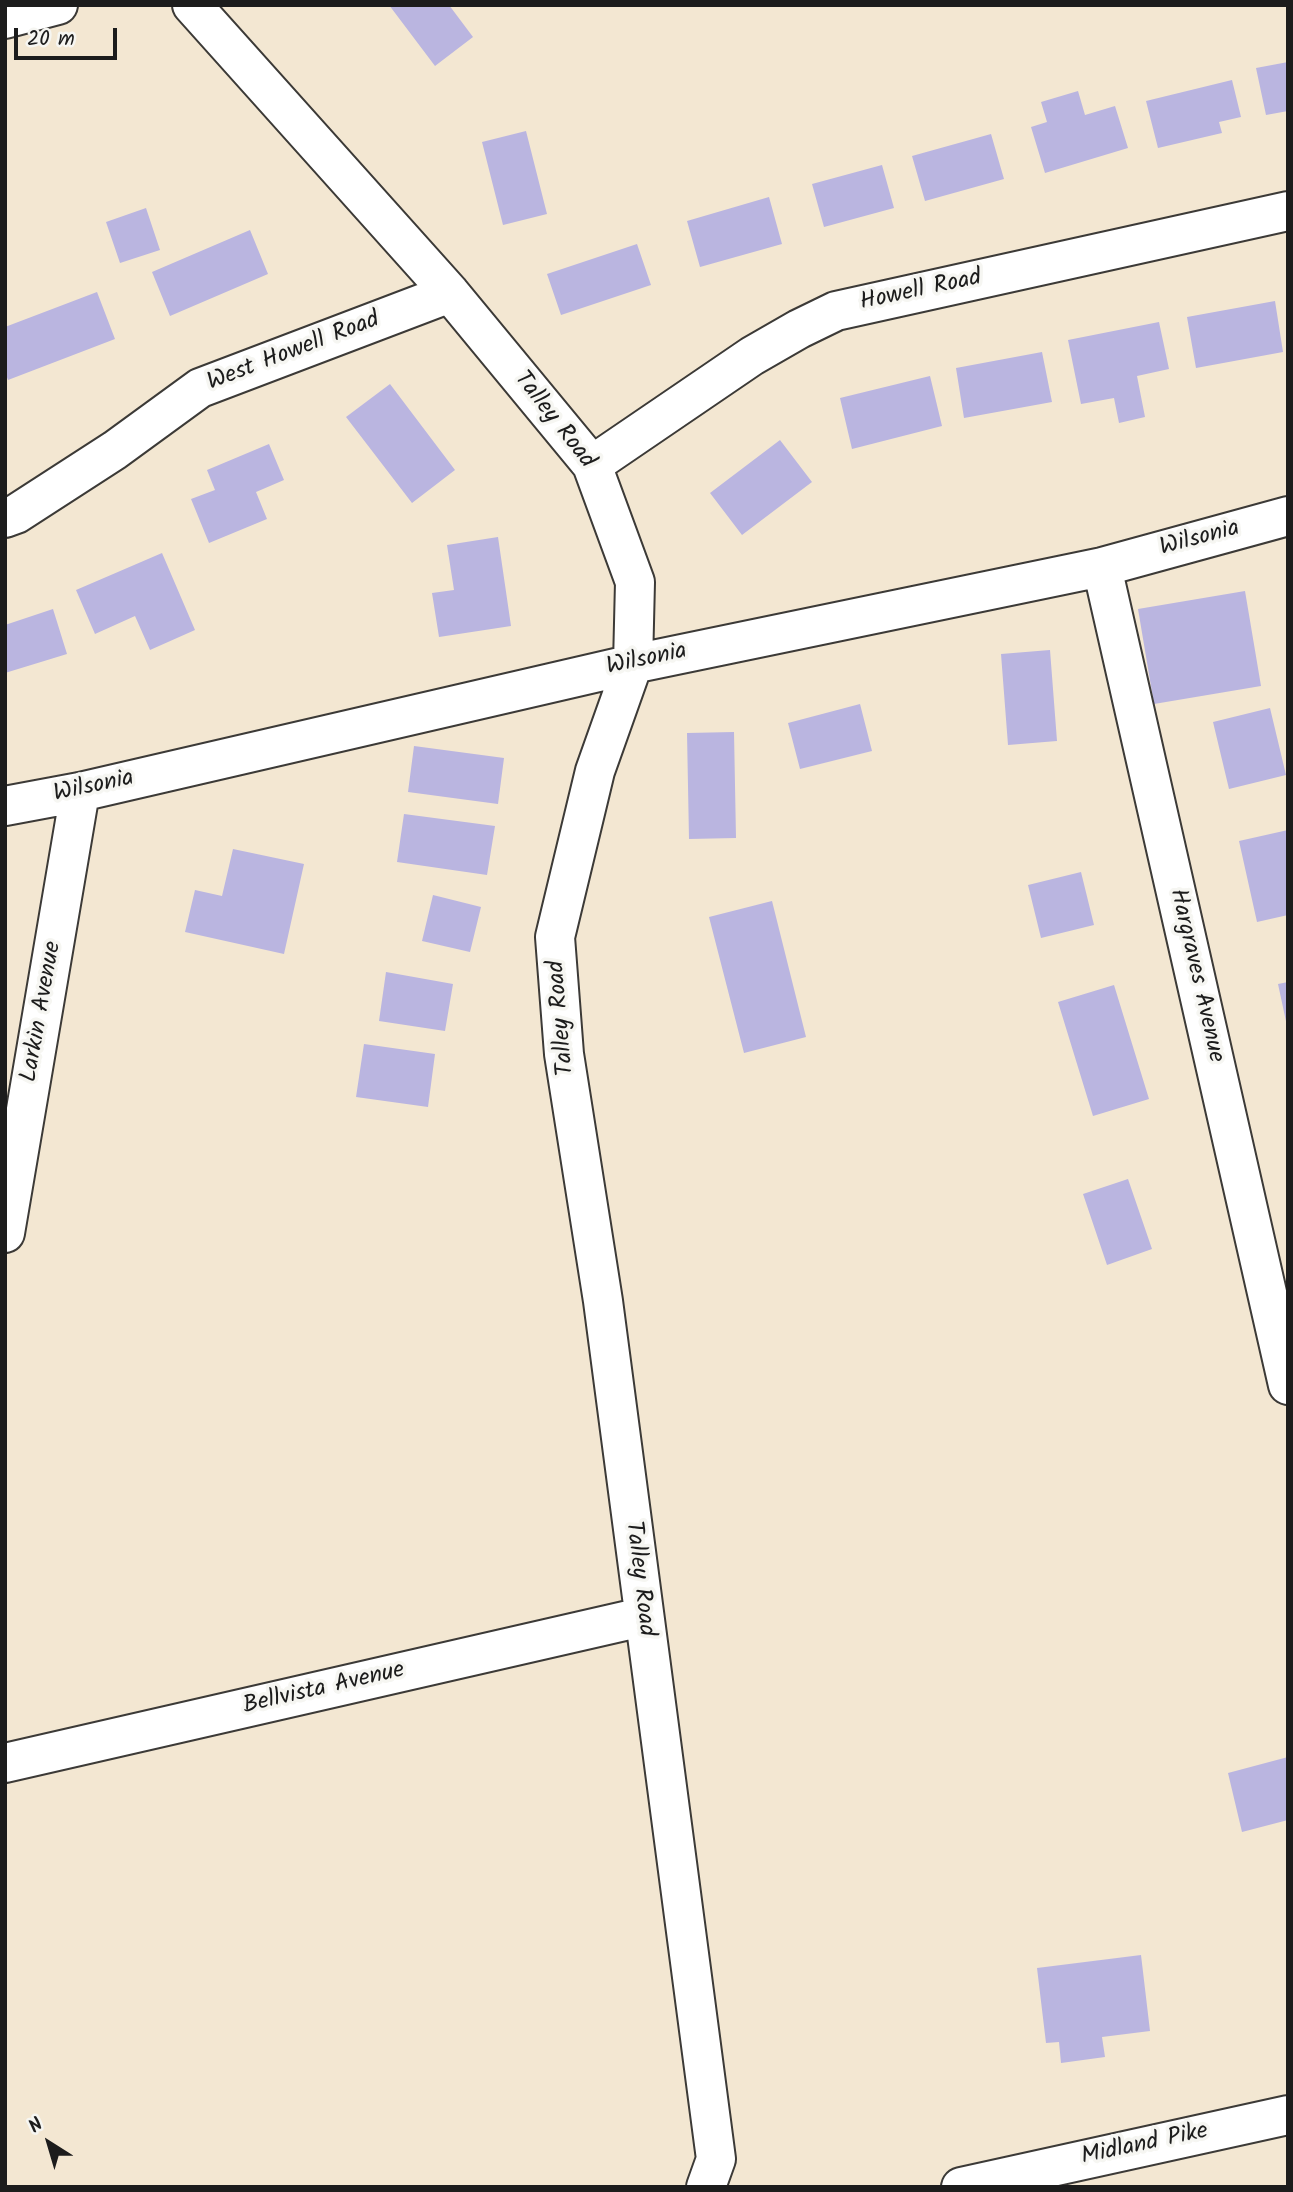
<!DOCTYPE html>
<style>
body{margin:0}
#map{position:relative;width:1293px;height:2192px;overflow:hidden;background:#f3e7d2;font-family:Kalam,sans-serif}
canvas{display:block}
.frame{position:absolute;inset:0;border:7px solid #1c1c1c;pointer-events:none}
.north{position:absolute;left:14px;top:2108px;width:70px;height:70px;-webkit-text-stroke:5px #f6f6f2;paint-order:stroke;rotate:323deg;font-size:19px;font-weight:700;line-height:28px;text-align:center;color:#1c1c1c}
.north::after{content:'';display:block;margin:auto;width:24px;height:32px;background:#1c1c1c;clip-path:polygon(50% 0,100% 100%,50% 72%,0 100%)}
.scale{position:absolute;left:14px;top:28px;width:103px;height:32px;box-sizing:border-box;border:4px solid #1c1c1c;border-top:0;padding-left:9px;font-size:21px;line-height:24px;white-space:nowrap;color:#1c1c1c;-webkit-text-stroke:5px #f6f6f2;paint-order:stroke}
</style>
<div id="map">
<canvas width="1293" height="2192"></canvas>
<div class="frame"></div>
<div class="north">N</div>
<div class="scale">20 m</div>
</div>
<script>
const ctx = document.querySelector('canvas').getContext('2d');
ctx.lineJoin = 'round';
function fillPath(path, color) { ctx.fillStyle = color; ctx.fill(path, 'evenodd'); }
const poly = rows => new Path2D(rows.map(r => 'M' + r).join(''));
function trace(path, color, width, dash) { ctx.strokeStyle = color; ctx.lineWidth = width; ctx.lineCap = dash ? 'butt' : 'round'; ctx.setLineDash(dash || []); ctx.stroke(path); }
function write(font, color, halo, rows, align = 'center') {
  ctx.font = font + ' Kalam,sans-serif'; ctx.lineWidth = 7; ctx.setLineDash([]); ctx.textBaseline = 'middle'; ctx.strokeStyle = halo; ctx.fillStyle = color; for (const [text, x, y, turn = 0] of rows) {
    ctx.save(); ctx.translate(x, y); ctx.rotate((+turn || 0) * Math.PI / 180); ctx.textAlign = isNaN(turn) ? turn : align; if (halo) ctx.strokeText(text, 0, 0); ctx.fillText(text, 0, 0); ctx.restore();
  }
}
fillPath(poly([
 [389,5,449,5,473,37,435,66],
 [1288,62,1288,111,1266,115,1256,68],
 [1232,80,1241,117,1219,122,1222,133,1158,148,1146,101],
 [1078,91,1085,115,1115,106,1128,148,1045,173,1031,127,1047,122,1041,102],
 [526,131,547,214,503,225,482,142],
 [991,134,1004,179,925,201,912,156],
 [882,165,894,208,824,227,812,184],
 [769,197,782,244,700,267,687,221],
 [146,208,160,250,120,263,106,222],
 [250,230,268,274,170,316,152,272],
 [637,244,651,285,561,315,547,274],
 [97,292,115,339,8,380,5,372,5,327],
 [1275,301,1283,352,1196,368,1187,317],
 [1159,322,1169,369,1137,376,1145,417,1119,423,1114,398,1081,404,1068,340],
 [1042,352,1052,402,964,418,956,368],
 [930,376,942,426,852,449,840,398],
 [390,384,455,470,412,503,346,417],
 [780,440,812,482,742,535,710,493],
 [269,444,284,480,256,492,267,519,209,543,191,499,215,490,207,470],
 [498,537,511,626,439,637,432,593,454,590,447,545],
 [162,553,195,630,150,650,135,616,95,634,76,590],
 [1245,591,1261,686,1154,704,1138,609],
 [53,609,67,654,5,673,5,625],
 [1050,650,1057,741,1008,745,1001,654],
 [860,704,872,751,800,769,788,723],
 [1270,708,1286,775,1229,789,1213,722],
 [734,732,736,838,689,839,687,733],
 [414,746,504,758,498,804,408,792],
 [404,814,495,826,487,875,397,862],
 [1288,830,1288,915,1257,922,1239,841],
 [233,849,304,864,284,954,185,932,195,890,222,896],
 [1081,872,1094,925,1041,938,1028,885],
 [433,895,481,907,470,952,422,941],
 [772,901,806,1037,744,1053,709,917],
 [386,972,453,984,445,1031,379,1021],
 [1288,982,1288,1026,1287,1026,1278,984],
 [1114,985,1149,1099,1093,1116,1058,1002],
 [364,1044,435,1054,428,1107,356,1097],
 [1128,1179,1152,1249,1107,1265,1083,1194],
 [1288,1757,1288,1820,1242,1832,1228,1773],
 [1141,1955,1150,2031,1102,2037,1105,2057,1061,2063,1059,2042,1046,2043,1037,1968]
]), '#bab5e0');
const street = poly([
 [192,5,450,293,592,465,635,582,633,664,595,771,555,937,564,1054,603,1301,716,2159,706,2187],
 [5,19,58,5],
 [592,465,752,356,799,329,836,311,1288,211],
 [5,518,16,514,115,450,200,388,450,293],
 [1102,567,1288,1385],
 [5,806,80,792,633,664,1102,567,1288,516],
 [5,1233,80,792],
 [5,1763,642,1617],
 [961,2187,1288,2115]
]);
trace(street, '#3c3a37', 42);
trace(street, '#fff', 38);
write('24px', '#1c1c1c', '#f6f6f2', [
 ["Howell Road",921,292,-12],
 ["West Howell Road",294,353,-21],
 ["Talley Road",553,421,52],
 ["Wilsonia",1200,540,-15],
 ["Wilsonia",647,661,-12],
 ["Wilsonia",94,788,-12],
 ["Hargraves Avenue",1195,976,77],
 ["Larkin Avenue",43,1012,-80],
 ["Talley Road",563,1018,-95],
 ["Talley Road",638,1579,83],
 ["Bellvista Avenue",324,1690,-13],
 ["Midland Pike",1145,2146,-12]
]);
</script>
